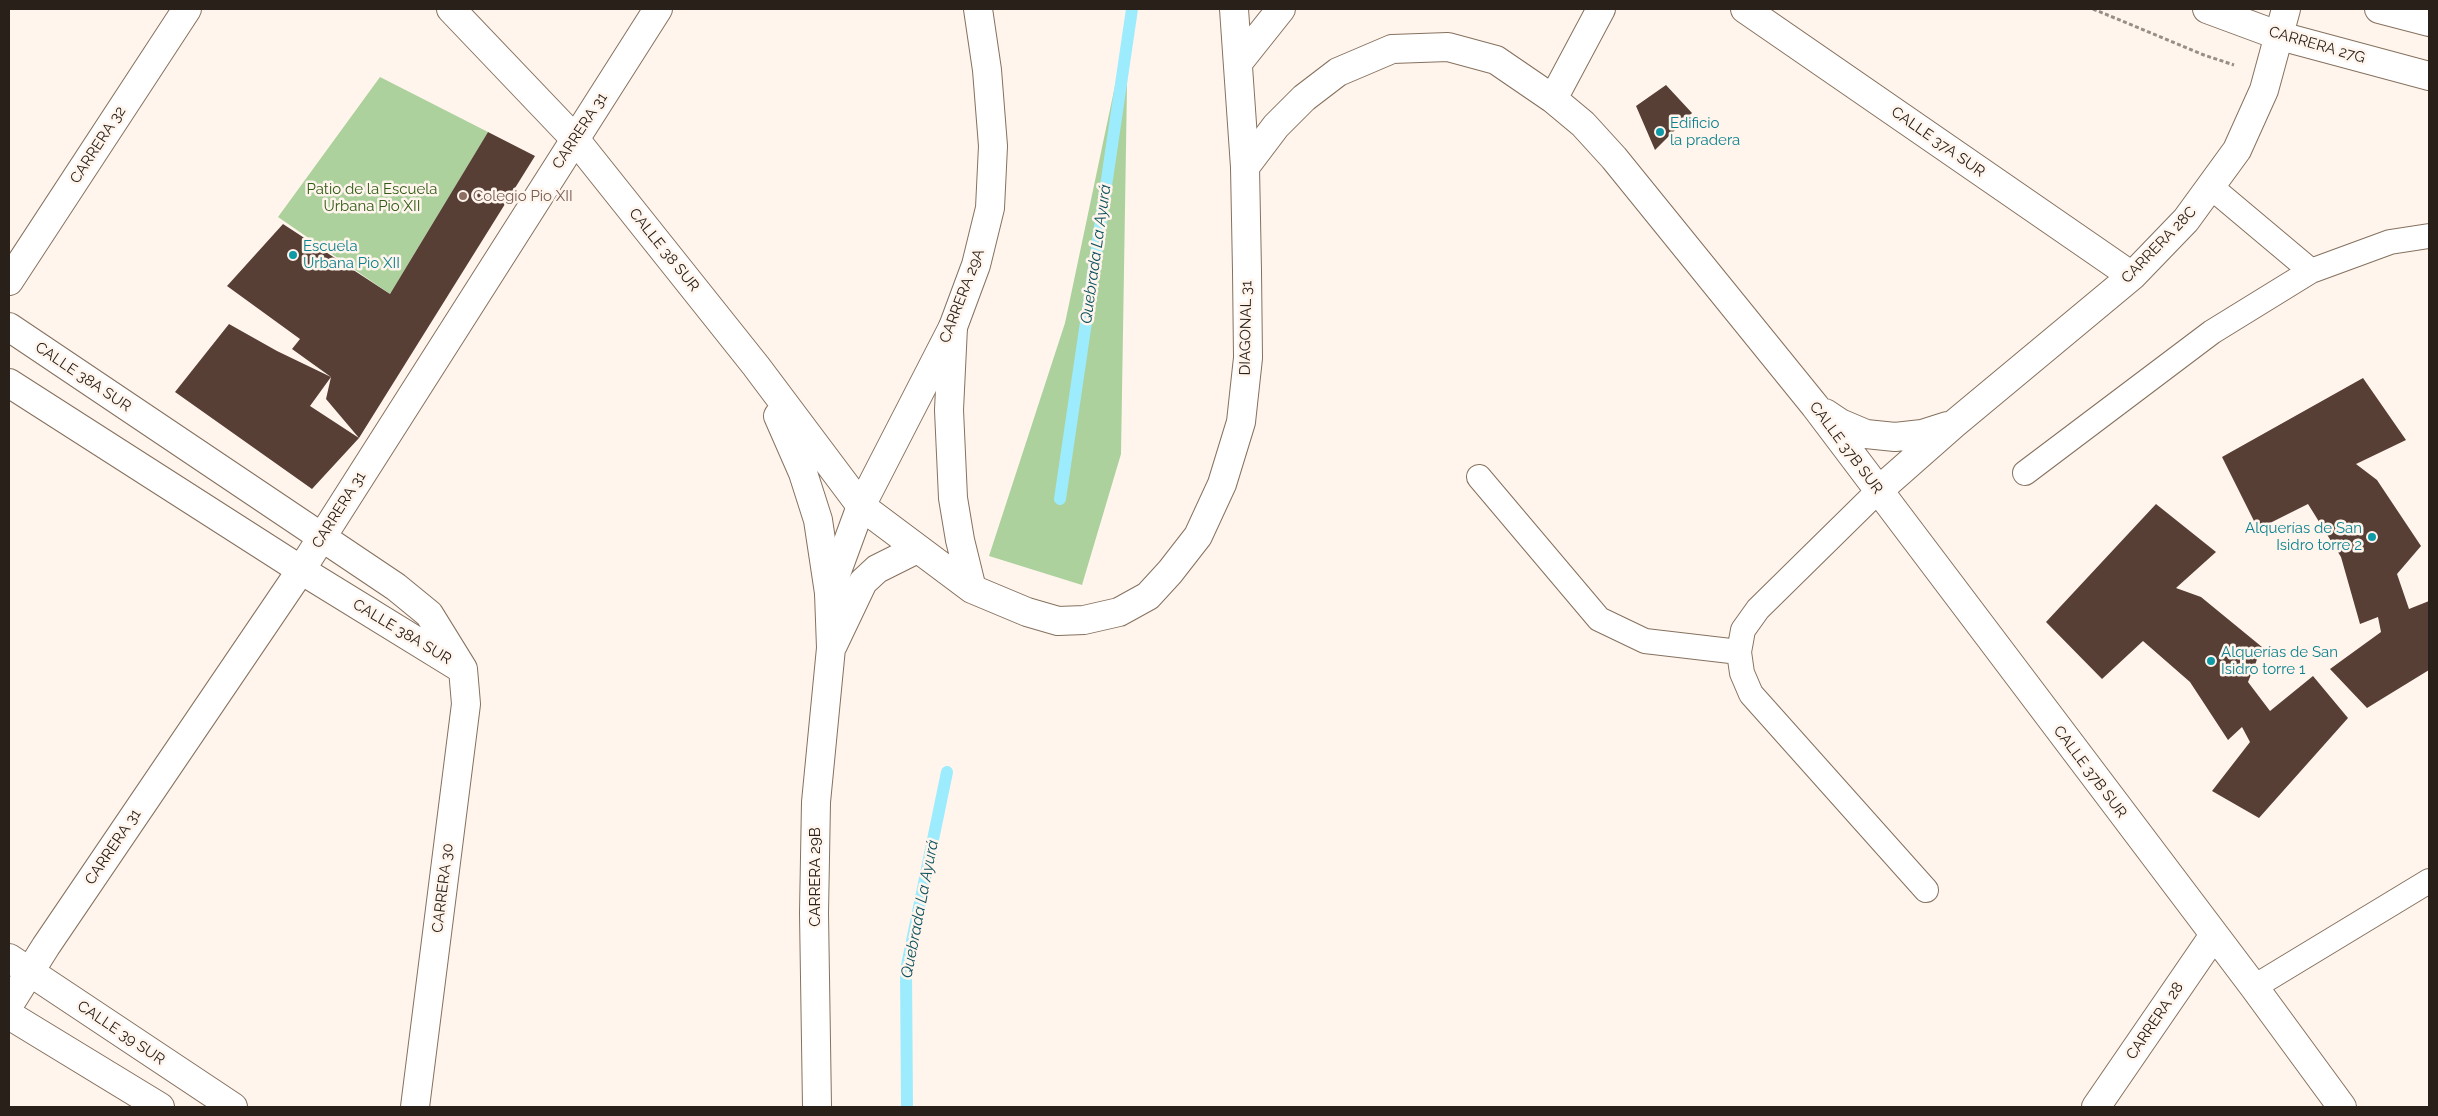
<!DOCTYPE html>
<meta charset="utf-8">
<style>
body{margin:0}
#map{position:relative;width:2438px;height:1116px;overflow:hidden;background:#fff5ed;font-family:Raleway,sans-serif}
canvas{display:block}
.frame{position:absolute;inset:0;border:10px solid #292019;pointer-events:none}
</style>
<div id="map">
<canvas width="2438" height="1116"></canvas>
<div class="frame"></div>
</div>
<script>
const ctx = document.querySelector('canvas').getContext('2d');
ctx.lineJoin = 'round';
function fillPath(path, color) { ctx.fillStyle = color; ctx.fill(path, 'evenodd'); }
const poly = rows => new Path2D(rows.map(r => 'M' + r).join(''));
function trace(path, color, width, dash) { ctx.strokeStyle = color; ctx.lineWidth = width; ctx.lineCap = dash ? 'butt' : 'round'; ctx.setLineDash(dash || []); ctx.stroke(path); }
function write(font, color, halo, rows, align = 'center') {
  ctx.font = font + ' Raleway,sans-serif'; ctx.lineWidth = 5; ctx.setLineDash([]); ctx.textBaseline = 'middle'; ctx.strokeStyle = halo; ctx.fillStyle = color; for (const [text, x, y, turn = 0] of rows) {
    ctx.save(); ctx.translate(x, y); ctx.rotate((+turn || 0) * Math.PI / 180); ctx.textAlign = isNaN(turn) ? turn : align; if (halo) ctx.strokeText(text, 0, 0); ctx.fillText(text, 0, 0); ctx.restore();
  }
}
fillPath(poly([
 [1128,24,1121,454,1082,585,989,556,1065,323],
 [380,77,488,132,390,294,278,217]
]), '#acd19d');
trace(poly([
 [1060,499,1132,9],
 [907,1107,906,970,947,772]
]), '#9decfe', 12);
fillPath(poly([
 [1666,85,1692,113,1655,150,1636,106],
 [488,132,535,156,359,438,326,399,331,377,292,349,300,339,227,286,283,224,390,294],
 [229,324,277,351,331,377,310,406,359,438,312,489,175,392],
 [2363,378,2406,440,2356,464,2377,480,2421,546,2397,574,2409,609,2429,601,2429,670,2367,708,2330,669,2381,632,2378,617,2360,624,2341,557,2308,504,2258,529,2222,457],
 [2156,504,2216,552,2176,588,2201,597,2262,647,2248,682,2270,711,2313,676,2348,718,2259,818,2212,791,2250,742,2242,727,2228,740,2190,682,2143,641,2102,679,2046,622]
]), '#573f35');
const service = poly([
 [2211,187,2311,271],
 [2025,473,2212,332,2311,271,2390,242,2429,236],
 [1479,477,1599,619,1645,641,1739,652],
 [1878,491,1758,609,1743,630,1739,652,1742,673,1751,694,1926,890],
 [2254,987,2429,881]
]);
const minor = poly([
 [1745,9,2132,276],
 [1553,99,1601,9],
 [1245,167,1276,126,1304,98,1338,72,1392,49,1448,47,1496,60,1553,99,1583,124,1614,158,1815,406,2254,987,2342,1107],
 [9,281,187,9],
 [1825,413,1840,423,1866,434,1895,437,1922,434,1947,426],
 [1878,491,1954,424,2132,276,2186,220,2237,150,2264,90,2286,9],
 [9,1005,46,946,301,570,658,9],
 [2096,1107,2214,935]
]);
const tertiary = poly([
 [9,327,396,587,429,614,463,669,466,704,415,1107],
 [9,383,301,570,457,666],
 [833,645,863,582,877,569,917,549],
 [9,958,233,1107],
 [9,1015,160,1107],
 [817,1107,814,913,816,802,831,648,829,593,861,506,953,327,976,265,990,208,993,146,987,70,978,9]
]);
const secondary = poly([
 [451,9,575,139,756,366,861,506,972,589,1027,612,1058,621,1084,620,1119,612,1148,596,1170,572,1198,536,1222,484,1241,422,1248,358,1247,271,1245,167,1234,9],
 [2207,9,2280,36,2429,76],
 [2379,9,2429,22],
 [1238,63,1281,9],
 [953,327,949,410,953,498,960,540,972,589],
 [778,416,803,473,818,520,829,593]
]);
trace(service, '#86715e', 26);
trace(minor, '#86715e', 30);
trace(tertiary, '#86715e', 30);
trace(secondary, '#86715e', 30);
trace(poly([
 [2093,9,2204,55,2234,65]
]), '#988e87', 3, [4, 2.5]);
trace(service, '#fff', 24);
trace(minor, '#fff', 28);
trace(tertiary, '#fff', 28);
trace(secondary, '#fff', 28);
for (const [x, y, r, color] of [
 [1660,132,5,"#0f9aa8"],
 [463,196,5,"#8d6e63"],
 [293,255,5,"#0f9aa8"],
 [2372,537,5,"#0f9aa8"],
 [2211,661,5,"#0f9aa8"]
]) { const dot = new Path2D(); dot.arc(x, y, r, 0, 2 * Math.PI); ctx.fillStyle = color; ctx.fill(dot); trace(dot, '#fff5ed', 2); }
write('15px', '#292019', '#fff5ed', [
 ["CARRERA 27G",2317,45,16],
 ["CARRERA 31",580,131,-57],
 ["CALLE 37A SUR",1938,142,35],
 ["CARRERA 32",98,145,-57],
 ["CARRERA 28C",2159,245,-46],
 ["CALLE 38 SUR",664,250,51],
 ["CARRERA 29A",962,296,-69],
 ["DIAGONAL 31",1246,328,-89],
 ["CALLE 38A SUR",83,377,34],
 ["CALLE 37B SUR",1846,448,53],
 ["CARRERA 31",339,510,-58],
 ["CALLE 38A SUR",402,632,31],
 ["CALLE 37B SUR",2090,772,53],
 ["CARRERA 31",113,847,-56],
 ["CARRERA 29B",815,877,-90],
 ["CARRERA 30",443,888,-83],
 ["CARRERA 28",2155,1021,-56],
 ["CALLE 39 SUR",121,1033,34]
]);
write('15px', '#0d838f', '#fff5ed', [
 ["Edificio",1670,123],
 ["la pradera",1670,140],
 ["Escuela",303,246],
 ["Urbana Pio XII",303,263],
 ["Alquerías de San",2362,528,"right"],
 ["Isidro torre 2",2362,545,"right"],
 ["Alquerías de San",2221,652],
 ["Isidro torre 1",2221,669]
], 'left');
write('15px', '#2f5c15', '#fff5ed', [
 ["Patio de la Escuela",372,189],
 ["Urbana Pio XII",372,206]
]);
write('15px', '#785e54', '#fff5ed', [
 ["Colegio Pio XII",473,196]
], 'left');
write('italic 16px', '#0d5360', '#fff5ed', [
 ["Quebrada La Ayurá",1096,254,-82],
 ["Quebrada La Ayurá",920,909,-79]
]);
</script>
